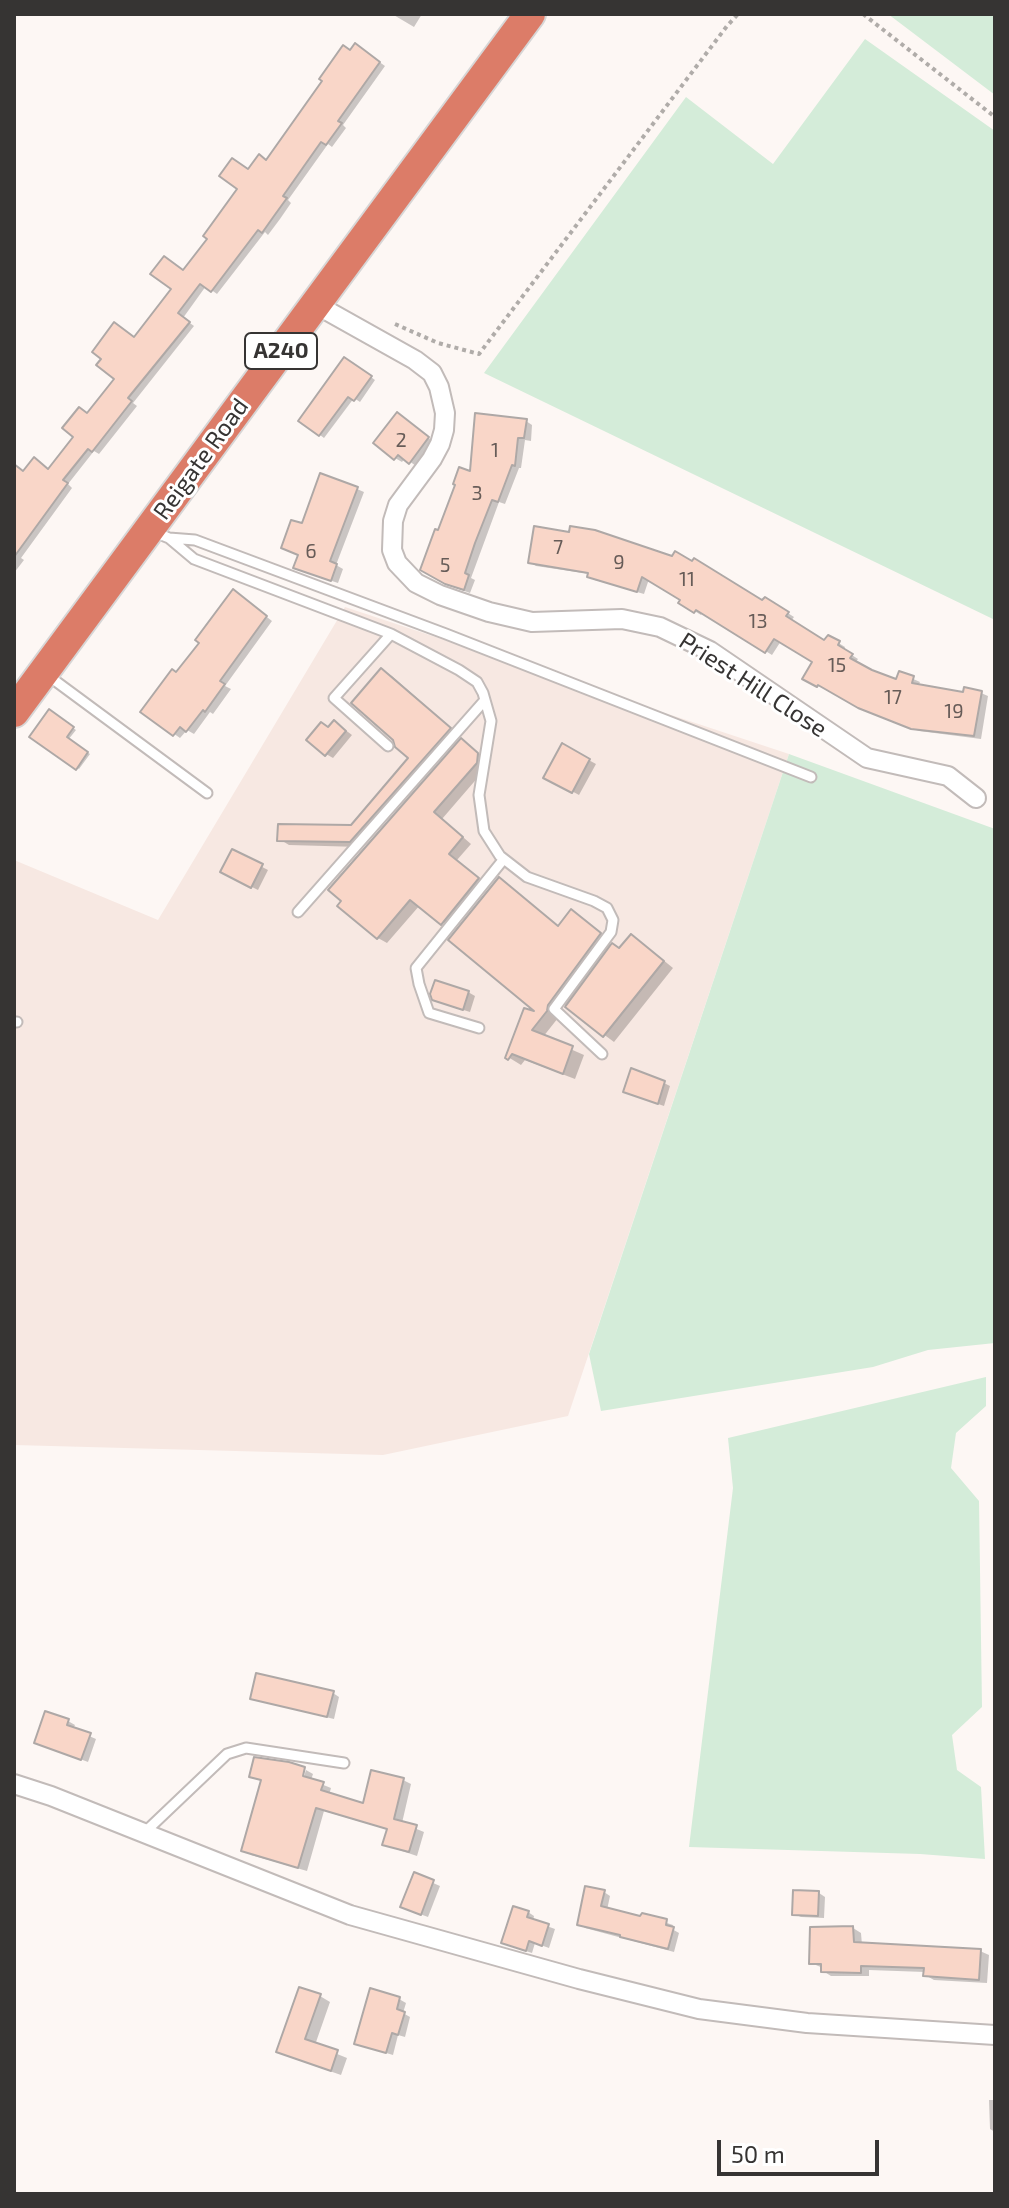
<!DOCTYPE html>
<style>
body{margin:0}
#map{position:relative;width:1009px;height:2208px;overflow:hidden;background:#fdf7f4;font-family:"Exo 2",sans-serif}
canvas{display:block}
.frame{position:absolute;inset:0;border:16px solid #363433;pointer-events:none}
.scale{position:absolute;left:717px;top:2140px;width:162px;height:36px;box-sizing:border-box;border:4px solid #363433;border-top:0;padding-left:10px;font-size:24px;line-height:28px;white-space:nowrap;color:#363433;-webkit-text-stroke:6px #fff;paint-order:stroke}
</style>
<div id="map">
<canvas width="1009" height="2208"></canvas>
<div class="frame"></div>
<div class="scale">50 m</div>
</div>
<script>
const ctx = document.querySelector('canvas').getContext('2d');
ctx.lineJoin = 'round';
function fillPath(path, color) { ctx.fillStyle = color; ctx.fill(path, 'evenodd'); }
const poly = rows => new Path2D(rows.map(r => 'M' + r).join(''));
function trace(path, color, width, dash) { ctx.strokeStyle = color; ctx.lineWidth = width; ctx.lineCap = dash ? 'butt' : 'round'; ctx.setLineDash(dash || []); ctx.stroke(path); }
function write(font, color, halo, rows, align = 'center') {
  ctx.font = font + ' "Exo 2",sans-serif'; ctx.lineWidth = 6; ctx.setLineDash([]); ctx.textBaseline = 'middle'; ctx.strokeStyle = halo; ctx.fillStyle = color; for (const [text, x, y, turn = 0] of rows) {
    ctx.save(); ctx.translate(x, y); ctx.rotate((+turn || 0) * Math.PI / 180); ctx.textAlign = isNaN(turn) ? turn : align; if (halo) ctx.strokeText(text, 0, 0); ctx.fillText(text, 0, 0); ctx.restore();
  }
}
fillPath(poly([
 [345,607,789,754,568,1416,383,1455,14,1445,14,860,158,920]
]), '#f7e8e2');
fillPath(poly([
 [888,14,995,14,995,95],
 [865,39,995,131,995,620,484,373,686,97,773,164],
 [789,754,995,829,995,1343,928,1350,873,1367,601,1411,589,1354],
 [986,1377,986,1406,956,1433,951,1468,979,1501,982,1707,952,1735,957,1770,981,1787,985,1859,920,1854,689,1847,733,1488,728,1438]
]), '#d4ecd9');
fillPath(poly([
 [392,14,422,14,414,27],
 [361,49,385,66,343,125,346,128,332,147,328,144,288,200,291,203,280,219,268,235,265,232,217,294,206,286,183,318,194,326,133,403,137,406,99,454,94,451,68,484,72,488,21,558,24,560,14,573,14,475,49,471,76,437,88,415,117,378,135,339,210,238,249,171,267,162,351,52],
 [350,362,375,380,360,402,354,398,324,438,320,435],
 [403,418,434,442,416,466,405,458,402,462,395,458],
 [526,421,532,425,531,441,525,440,521,468,519,468,505,504,499,502,471,578,475,580,470,593,453,587,422,569,439,532,471,474],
 [357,489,364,492,336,565,343,569,338,583,302,571,300,555,303,526],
 [536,528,763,603,772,603,794,617,791,621,825,642,829,637,845,647,844,650,858,659,855,663,897,682,900,673,920,682,918,686,965,694,981,693,988,696,981,739,919,731,866,711,825,687,824,689,805,678,815,662,781,641,772,655,703,612,701,615,680,602,682,599,649,579,644,594,595,580,589,576,590,574,536,566,530,562],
 [240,596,272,621,225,686,231,689,213,714,210,712,194,734,187,730,180,738,143,712,177,674],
 [382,670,392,676,459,735,360,847,289,845,279,839,351,827,410,758],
 [50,712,76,730,68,740,90,754,79,769,32,736],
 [340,726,352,735,333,758,326,754,329,729],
 [462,741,487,760,486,768,442,819,471,844,457,860,487,885,452,929,420,905,387,943,378,938],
 [563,746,596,764,579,795,546,777],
 [233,852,268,870,258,890,222,872],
 [499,880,511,887,559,927,571,912,583,918,611,941,609,943,620,950,641,942,673,968,614,1042,564,1005,559,1011,558,1018,543,1037,584,1055,575,1079,525,1060,521,1065,508,1057,543,1015],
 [468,992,475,996,470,1012,441,1003],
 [664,1083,670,1086,664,1106,632,1095],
 [333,1693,339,1697,334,1719,259,1701,252,1698],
 [46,1713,68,1721,75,1725,73,1729,96,1739,88,1762,43,1745],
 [306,1770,313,1774,311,1780,331,1788,329,1795,365,1805,403,1780,411,1784,402,1823,424,1832,417,1856,393,1848,384,1844,389,1830,324,1811,307,1871,251,1855,243,1850,263,1781,251,1776,301,1786],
 [415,1875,440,1886,428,1917,409,1910],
 [604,1892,610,1896,607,1910,642,1918,643,1915,673,1925,672,1929,679,1933,674,1952,585,1928,579,1924],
 [819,1893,825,1897,824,1918,801,1917,794,1914],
 [528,1912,534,1916,533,1921,555,1929,549,1948,535,1943,532,1953,510,1946],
 [853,1928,861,1933,862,1945,980,1951,989,1955,987,1983,934,1980,925,1975,925,1972,869,1970,869,1976,831,1976,823,1971,823,1968,811,1963],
 [320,1996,330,2002,315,2045,347,2058,341,2075,289,2057,279,2051],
 [399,1999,406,2003,403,2013,410,2017,405,2037,398,2035,393,2055,363,2046],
 [989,2100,995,2100,995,2132,990,2129]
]), '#0003');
const building = poly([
 [355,43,380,62,338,121,342,123,326,145,321,142,283,196,287,198,274,216,262,233,258,230,211,292,200,284,178,313,190,322,128,398,132,401,92,452,88,449,63,480,68,483,14,557,14,464,23,471,34,457,48,469,73,437,62,428,79,407,87,413,114,379,96,365,101,359,92,352,114,322,134,337,171,289,150,274,164,256,183,270,207,239,203,236,237,189,219,176,232,158,248,169,259,154,266,160,322,81,319,79,343,45,350,50,355,43],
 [344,357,372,376,354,401,348,397,319,436,298,421,344,357],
 [397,412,429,437,409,464,398,455,394,460,373,443,397,412],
 [475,413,527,419,524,438,518,438,515,466,512,465,498,502,492,500,475,543,465,573,469,575,464,590,445,584,420,570,435,529,438,530,455,485,453,484,459,467,470,471,475,413],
 [320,473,358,487,330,561,337,564,331,581,293,568,298,555,281,548,291,520,302,523,320,473],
 [534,526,569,532,570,526,595,530,672,556,675,551,692,561,694,558,762,600,765,597,789,612,786,616,824,640,828,635,840,641,838,645,853,654,850,658,872,670,896,679,899,671,914,676,912,683,963,692,964,687,982,691,974,736,911,729,858,708,818,685,817,687,802,679,812,662,774,639,765,653,696,610,694,613,678,603,680,600,642,577,637,592,587,577,588,573,528,563,534,526],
 [233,589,267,616,220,681,225,684,205,712,203,710,186,732,180,727,173,736,140,712,172,669,176,672,199,643,195,640,233,589],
 [381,668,451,728,350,842,277,841,278,824,351,825,408,758,395,747,393,740,351,703,381,668],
 [49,709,74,727,67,737,88,752,76,770,29,737,49,709],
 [334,720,346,731,325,756,306,740,321,722,328,727,334,720],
 [461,738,478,753,477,763,434,812,463,837,449,854,479,878,441,925,410,900,377,939,337,906,341,901,328,890,461,738],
 [562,743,590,759,572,793,543,778,562,743],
 [232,849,263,864,251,888,220,872,232,849],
 [499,877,558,926,571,909,601,933,548,1005,547,1011,532,1030,573,1046,563,1074,512,1054,508,1060,505,1058,524,1008,534,1011,448,940,499,877],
 [631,934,664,961,603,1037,565,1007,612,943,619,948,631,934],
 [435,980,469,991,463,1010,432,1000,430,994,435,980],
 [631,1068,665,1081,658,1104,623,1092,631,1068],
 [256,1673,334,1691,327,1717,250,1699,256,1673],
 [45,1711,69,1719,67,1725,91,1733,81,1760,34,1743,45,1711],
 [254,1757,289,1762,305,1767,303,1776,324,1782,321,1790,363,1803,371,1770,404,1778,394,1819,417,1825,409,1852,382,1845,387,1829,316,1808,298,1868,241,1851,261,1780,249,1777,254,1757],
 [414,1872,434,1880,421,1915,400,1907,414,1872],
 [585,1886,605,1890,601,1906,640,1916,642,1913,667,1919,666,1925,674,1927,668,1949,620,1937,620,1935,577,1925,585,1886],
 [793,1890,819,1891,818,1916,792,1915,793,1890],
 [513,1906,529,1911,527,1917,549,1924,542,1946,529,1941,526,1951,501,1943,513,1906],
 [853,1926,854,1942,981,1949,979,1980,923,1976,924,1968,861,1966,861,1973,821,1972,821,1964,809,1964,810,1927,853,1926],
 [299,1987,321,1994,305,2039,338,2050,331,2071,276,2052,299,1987],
 [370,1988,400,1997,397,2009,405,2012,398,2035,392,2033,386,2053,354,2044,370,1988]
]);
fillPath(building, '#f9d6c8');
trace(building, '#aea8a6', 2);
const service = poly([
 [154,532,169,538,194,559,391,634,459,670,477,682,483,693,491,721,479,795,484,831,500,856,527,877,594,901,607,908,613,920,611,932,554,1009,602,1054],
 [169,538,195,540,446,634,811,777],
 [46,674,207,793],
 [388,746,334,698,391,634],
 [298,912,485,700],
 [14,1022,17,1022],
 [479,1028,429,1013,419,984,416,968,503,860],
 [144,1833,227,1754,246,1748,344,1763]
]);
const minor = poly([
 [315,304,415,360,432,373,439,387,445,413,444,430,440,444,432,459,398,505,393,521,392,550,397,563,416,583,440,595,489,612,532,622,622,619,660,627,710,651,867,758,948,776,976,798],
 [14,1784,51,1796,350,1915,579,1979,699,2009,807,2023,995,2035]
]);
const trunk = poly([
 [14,712,530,14]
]);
trace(service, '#c2bbb9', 13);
trace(minor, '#c2bbb9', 22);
trace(trunk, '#d7d6d6', 34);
trace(poly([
 [863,14,995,117],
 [395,324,438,343,479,354,727,26,738,14]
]), '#b0aca9', 4, [4, 4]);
trace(service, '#fff', 9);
trace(minor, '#fff', 18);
trace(trunk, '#dc7c68', 30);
write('20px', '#675c58', null, [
 ["2",401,440],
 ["1",495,450],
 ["3",477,493],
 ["7",558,547],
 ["6",311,551],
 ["9",619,562],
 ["5",445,565],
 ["11",687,579],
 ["13",758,621],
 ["15",837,665],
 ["17",893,697],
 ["19",954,711]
]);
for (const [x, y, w] of [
 [281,351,72]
]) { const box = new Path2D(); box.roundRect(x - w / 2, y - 18, w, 36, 6); ctx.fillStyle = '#fff'; ctx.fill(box); trace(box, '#363433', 2); }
write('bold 22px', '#363433', null, [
 ["A240",281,351]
]);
write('24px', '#363433', '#fff', [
 ["Reigate Road",201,459,-54],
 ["Priest Hill Close",753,685,33]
]);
</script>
